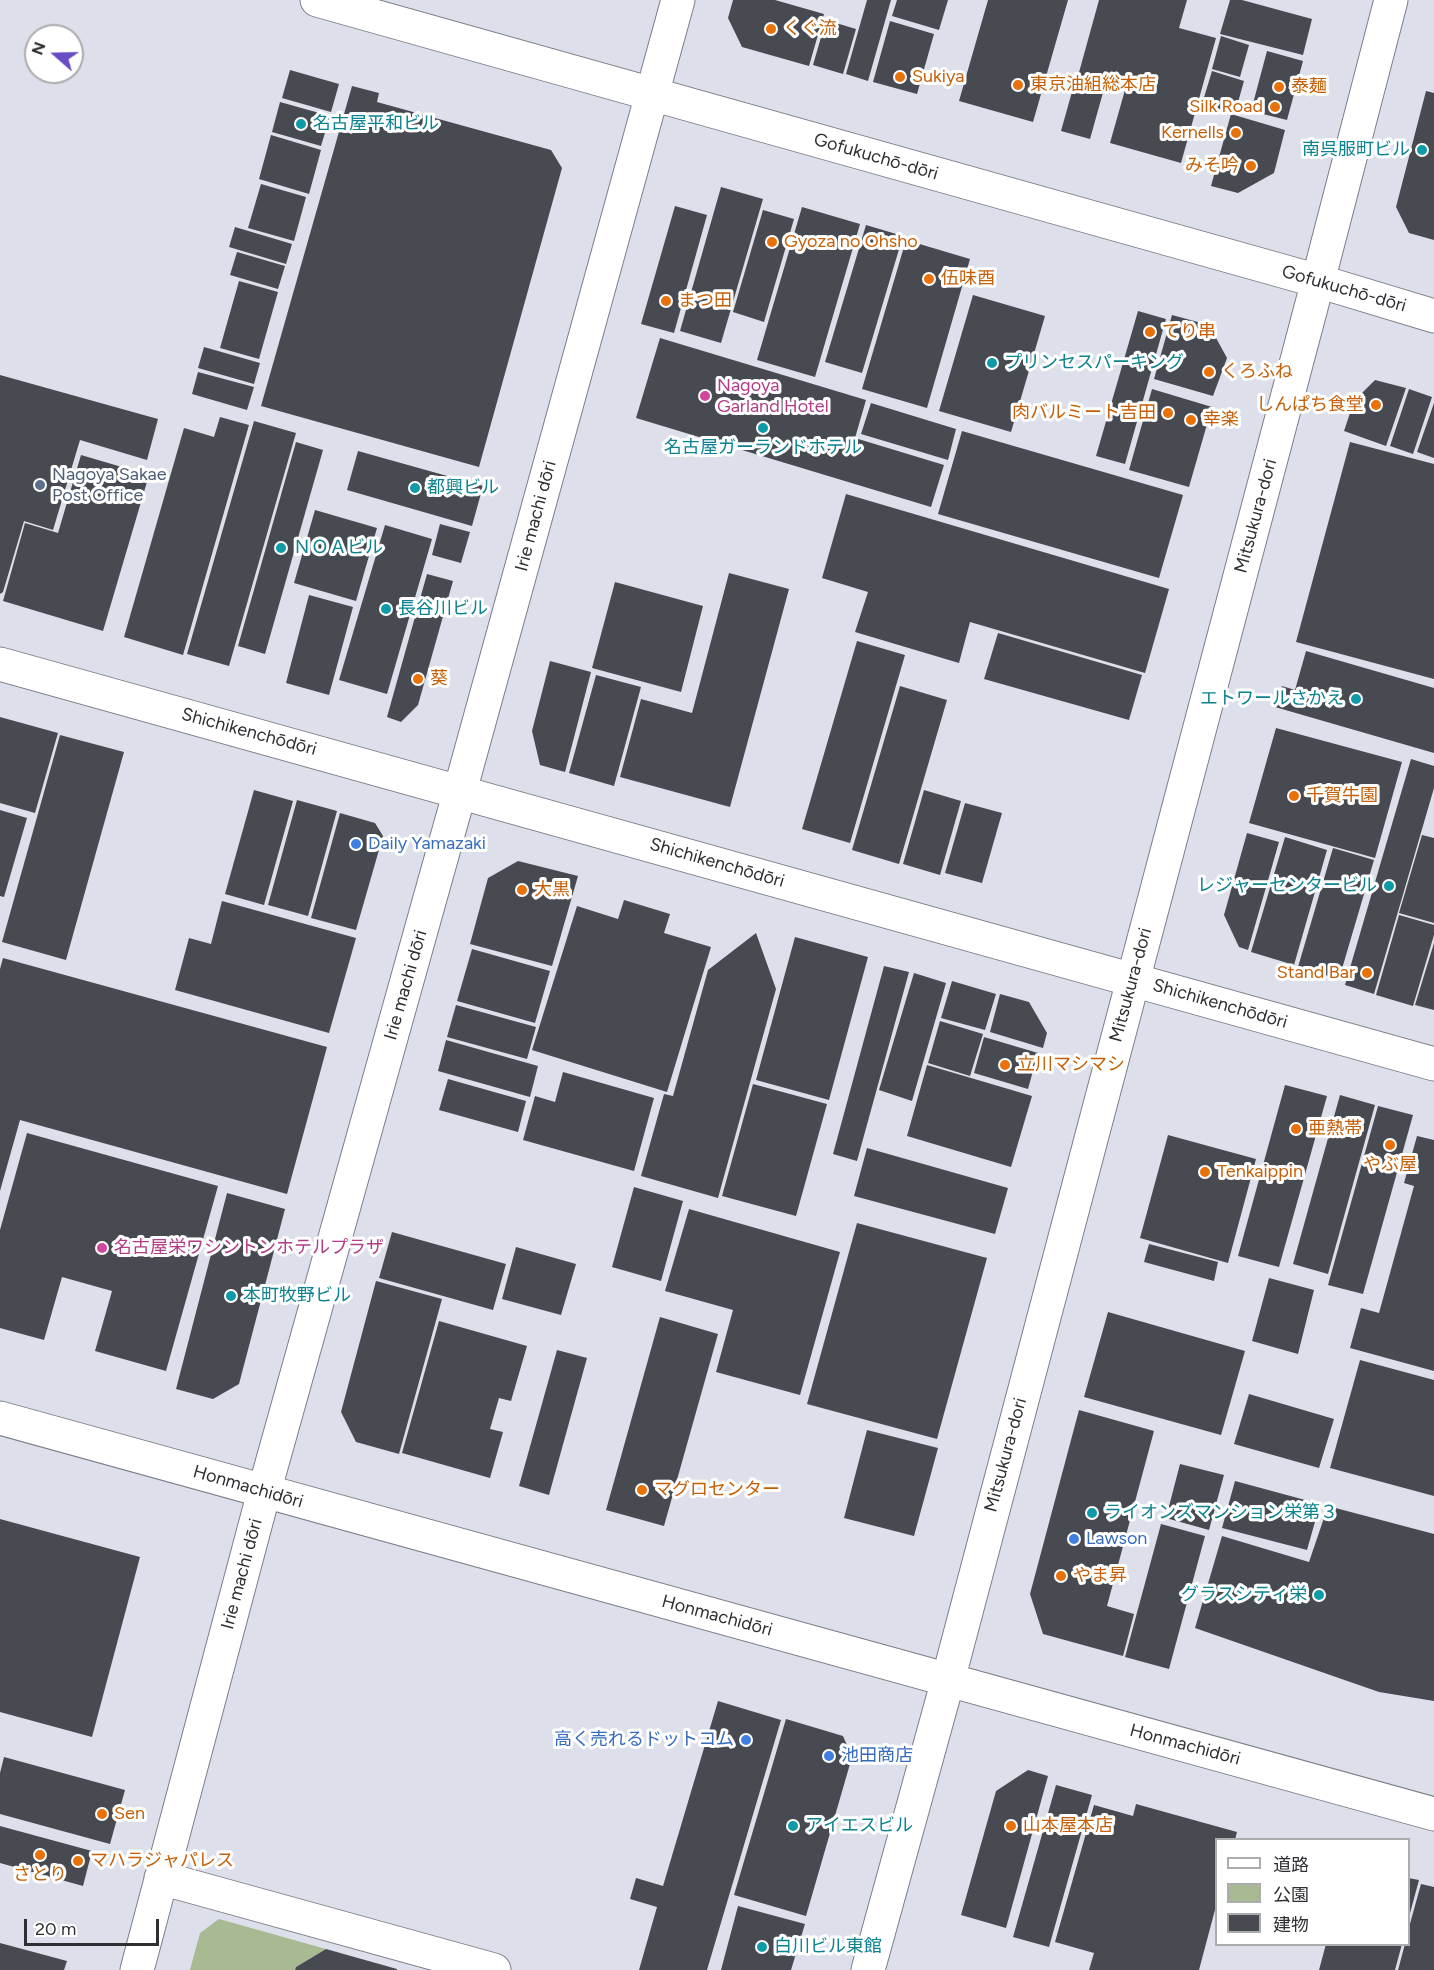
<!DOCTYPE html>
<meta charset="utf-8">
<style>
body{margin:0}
#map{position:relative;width:1434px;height:1970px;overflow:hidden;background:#dddfea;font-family:Figtree,"Noto Sans JP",sans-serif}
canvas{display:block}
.legend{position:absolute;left:1215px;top:1838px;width:195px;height:108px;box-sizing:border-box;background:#fff;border:2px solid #abacad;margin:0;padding:8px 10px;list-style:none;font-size:18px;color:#2e2f33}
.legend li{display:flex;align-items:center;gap:12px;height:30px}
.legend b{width:30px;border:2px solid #abacad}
.north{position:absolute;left:24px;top:24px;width:60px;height:60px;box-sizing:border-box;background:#fff;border:2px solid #abacad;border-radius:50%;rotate:290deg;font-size:16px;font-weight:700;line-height:24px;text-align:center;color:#2e2f33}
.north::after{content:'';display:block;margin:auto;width:21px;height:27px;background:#694bc4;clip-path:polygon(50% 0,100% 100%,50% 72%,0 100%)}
.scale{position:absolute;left:24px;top:1919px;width:135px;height:27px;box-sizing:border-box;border:3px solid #2e2f33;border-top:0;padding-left:8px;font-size:18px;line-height:21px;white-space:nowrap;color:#2e2f33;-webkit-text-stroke:4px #fff;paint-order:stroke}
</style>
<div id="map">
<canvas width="1434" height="1970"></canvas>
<ul class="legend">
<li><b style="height:8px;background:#fff"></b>道路</li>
<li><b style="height:16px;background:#a7ba92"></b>公園</li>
<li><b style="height:16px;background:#484a52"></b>建物</li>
</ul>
<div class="north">N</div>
<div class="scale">20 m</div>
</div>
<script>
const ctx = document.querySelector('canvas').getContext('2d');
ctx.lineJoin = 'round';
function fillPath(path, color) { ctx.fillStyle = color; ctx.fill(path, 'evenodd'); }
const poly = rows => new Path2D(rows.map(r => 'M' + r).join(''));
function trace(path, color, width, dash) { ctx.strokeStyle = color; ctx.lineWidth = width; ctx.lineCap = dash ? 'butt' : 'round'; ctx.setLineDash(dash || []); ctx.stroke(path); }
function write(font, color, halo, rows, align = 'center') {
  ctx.font = font + ' Figtree,"Noto Sans JP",sans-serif'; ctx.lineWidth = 6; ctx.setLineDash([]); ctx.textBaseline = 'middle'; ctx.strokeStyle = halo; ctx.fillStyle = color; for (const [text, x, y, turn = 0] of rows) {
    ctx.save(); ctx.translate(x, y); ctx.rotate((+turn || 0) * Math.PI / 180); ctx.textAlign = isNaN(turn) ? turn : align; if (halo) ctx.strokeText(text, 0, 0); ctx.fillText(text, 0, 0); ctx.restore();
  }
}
fillPath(poly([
 [219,1919,326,1949,296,1967,295,1970,190,1970,200,1933]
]), '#a7ba92');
fillPath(poly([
 [733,0,775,0,824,14,809,66,742,47,728,18],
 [867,0,891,0,868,81,846,74],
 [897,0,948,0,939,30,892,16],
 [988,0,1068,0,1033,122,959,101],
 [1099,0,1187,0,1179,28,1216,38,1181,163,1110,143,1125,90,1078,76],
 [1230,0,1242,0,1312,19,1303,55,1220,34],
 [826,20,856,29,843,74,813,65],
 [890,21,934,34,917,94,873,82],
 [1221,36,1249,45,1240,77,1212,69],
 [1267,51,1303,61,1287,120,1251,111],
 [290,70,339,84,331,112,282,98],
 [1212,71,1244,81,1235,113,1202,104],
 [1075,81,1104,89,1090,139,1061,131],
 [352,86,379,93,377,102,551,150,562,168,479,467,261,406],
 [1426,91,1434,93,1434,240,1409,233,1396,207],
 [280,102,330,116,321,146,272,132],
 [1231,114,1285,130,1274,173,1238,193,1211,186],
 [271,135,321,150,309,194,259,179],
 [261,184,306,197,294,241,248,228],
 [721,187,763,199,721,343,680,331],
 [675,206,707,215,674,333,641,324],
 [802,207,860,224,815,377,757,360],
 [763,210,794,219,764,322,733,312],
 [866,225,903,236,862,373,825,362],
 [235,227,292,244,286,264,229,247],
 [906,240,970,259,927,408,862,389],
 [237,252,285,266,278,289,230,275],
 [239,281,278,292,259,359,220,348],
 [973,295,1045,316,1011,432,939,411],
 [1138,311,1166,319,1125,464,1096,456],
 [1172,315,1209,325,1227,358,1213,396,1154,379],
 [660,338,866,400,855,438,944,465,931,507,636,418],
 [204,347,260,363,254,384,198,368],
 [198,372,254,387,247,410,192,394],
 [0,375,158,419,147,460,80,440,53,530,24,521,3,592,0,594],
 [1375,380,1406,388,1386,446,1344,431,1354,401],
 [1152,389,1212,407,1189,487,1129,470],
 [1409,389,1432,397,1413,454,1390,446],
 [871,403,956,429,948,460,861,434],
 [1434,403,1434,458,1417,452],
 [220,417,249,425,183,655,124,637,184,428,214,437],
 [254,421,296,433,229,666,187,654],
 [962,431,1183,495,1159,578,938,514],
 [296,442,323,450,265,654,238,646],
 [1350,442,1434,464,1434,679,1296,642],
 [358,451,483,486,472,526,347,490],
 [81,455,149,475,103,631,3,601,25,523,58,533],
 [846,494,1169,589,1145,673,970,622,959,663,855,632,868,592,822,578],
 [315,510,377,528,356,601,294,583],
 [440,524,470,532,461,563,432,555],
 [385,525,432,539,387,694,339,680],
 [729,573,789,589,730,807,620,777,641,699,692,713],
 [427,574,453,581,418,705,401,722,387,717],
 [615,582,703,606,681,692,592,668],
 [309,595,353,607,329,695,286,683],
 [998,633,1142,675,1129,720,984,679],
 [857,641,905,655,850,843,802,829],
 [1306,651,1434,688,1434,753,1275,707,1282,686,1295,690],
 [550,661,591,672,565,772,540,765,532,731],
 [596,675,641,687,614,786,569,773],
 [900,686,947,700,899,864,852,850],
 [0,717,58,733,35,813,0,803],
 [1276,728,1402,762,1375,858,1249,823],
 [60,735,124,752,66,960,2,942],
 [1411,759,1434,766,1434,788,1374,994,1345,985],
 [254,790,293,801,264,905,225,894],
 [924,790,961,801,940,875,903,864],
 [297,800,337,811,308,916,268,905],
 [965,803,1002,813,982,883,945,873],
 [0,810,27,818,4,897,0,896],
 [340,813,375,823,383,836,356,930,311,918],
 [1247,833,1279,842,1248,950,1239,947,1224,915],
 [1422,835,1434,838,1434,923,1399,913],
 [1285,837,1327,850,1294,965,1251,952],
 [1333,848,1374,860,1339,979,1298,967],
 [518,861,578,876,552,966,470,944,488,878],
 [624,900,670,914,664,933,711,947,667,1092,532,1050,577,906,618,919],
 [222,901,356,938,329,1033,175,990,189,938,211,944],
 [1399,915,1434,925,1434,935,1413,1006,1376,995],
 [756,933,776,989,718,1198,641,1176,664,1094,673,1096,708,970],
 [795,937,868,957,829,1100,756,1080],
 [1434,943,1434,1010,1415,1005],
 [472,949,550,971,535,1023,457,1001],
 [3,958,327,1047,287,1194,20,1120,0,1191,0,969],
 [884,966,909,972,857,1161,833,1154],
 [914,973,946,983,912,1101,879,1090],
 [952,981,996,994,985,1030,941,1018],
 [1000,994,1029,1002,1047,1033,1043,1048,990,1032],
 [456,1005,536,1027,527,1059,447,1037],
 [940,1021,983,1034,970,1076,928,1063],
 [984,1037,1038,1053,1028,1089,974,1073],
 [446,1040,538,1066,530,1097,438,1071],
 [927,1065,1032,1096,1011,1167,907,1136],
 [563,1072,654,1098,634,1171,523,1140,535,1096,555,1102],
 [448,1079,526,1101,518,1132,439,1110],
 [753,1084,827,1104,796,1216,722,1196],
 [1285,1085,1327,1096,1279,1267,1238,1256],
 [1340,1095,1375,1105,1328,1274,1293,1264],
 [1378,1106,1413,1115,1363,1294,1328,1285],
 [27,1133,218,1186,166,1371,95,1351,112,1291,62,1277,44,1340,0,1328,0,1230],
 [1168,1135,1256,1159,1228,1263,1140,1238],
 [1417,1136,1434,1140,1434,1371,1350,1348,1361,1308,1379,1313,1414,1186,1404,1183],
 [867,1148,1008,1188,995,1234,854,1196],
 [634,1187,683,1201,661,1281,612,1267],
 [227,1193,285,1209,239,1384,213,1399,176,1389],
 [689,1209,840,1252,800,1395,716,1372,733,1310,665,1291],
 [857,1223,987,1258,937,1439,807,1404],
 [392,1232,506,1264,493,1310,379,1278],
 [1149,1244,1218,1262,1214,1281,1144,1262],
 [516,1247,576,1264,561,1315,502,1299],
 [1269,1278,1314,1290,1298,1354,1252,1341],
 [376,1281,442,1299,399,1454,356,1442,341,1412],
 [1108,1312,1245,1351,1221,1435,1084,1397],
 [660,1317,718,1334,664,1526,606,1510],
 [439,1321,527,1346,511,1401,499,1398,490,1429,503,1432,490,1478,402,1453],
 [557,1350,587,1358,549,1495,519,1486],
 [1360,1360,1434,1380,1434,1496,1330,1468],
 [1249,1394,1334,1419,1319,1468,1234,1444],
 [1079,1410,1154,1431,1107,1606,1134,1614,1123,1656,1043,1634,1030,1594],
 [867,1430,938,1448,914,1536,844,1518],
 [1180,1464,1224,1475,1209,1530,1166,1518],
 [1235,1481,1320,1504,1307,1550,1222,1528],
 [1328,1506,1434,1534,1434,1701,1379,1692,1195,1628,1222,1536,1309,1562],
 [0,1519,140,1557,92,1737,0,1712],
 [1161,1524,1205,1536,1169,1669,1125,1657],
 [718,1701,781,1720,707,1970,639,1970,657,1907,630,1899,636,1878,663,1886],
 [786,1719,843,1736,852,1757,806,1916,734,1895],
 [4,1757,125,1790,110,1844,0,1814,0,1773],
 [1028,1770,1048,1776,1006,1928,961,1915,996,1791],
 [1056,1785,1092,1795,1049,1947,1013,1937],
 [1136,1804,1237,1832,1235,1840,1216,1840,1216,1906,1199,1970,1089,1970,1094,1953,1055,1942,1094,1805,1133,1816],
 [0,1826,92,1851,83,1886,0,1863],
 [1408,1878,1419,1880,1409,1917,1408,1917],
 [1421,1884,1434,1887,1434,1970,1398,1970,1405,1944,1408,1944,1408,1931],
 [738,1906,805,1924,791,1970,721,1970],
 [0,1943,67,1961,64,1970,0,1970],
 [1326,1944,1402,1944,1395,1970,1319,1970],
 [326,1949,397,1969,397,1970,295,1970,296,1967]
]), '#484a52');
const minor = poly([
 [317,0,1318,281,1434,316],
 [0,664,1434,1064],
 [161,1878,494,1970],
 [137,1970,264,1492,460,791,678,0]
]);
const tertiary = poly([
 [0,1418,1434,1814],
 [868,1970,948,1680,1318,281,1391,0]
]);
trace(minor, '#7c7e88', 35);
trace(tertiary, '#7c7e88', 35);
trace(minor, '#fff', 33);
trace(tertiary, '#fff', 33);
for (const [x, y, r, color] of [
 [771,29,6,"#e8710a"],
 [900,77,6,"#e8710a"],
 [1018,85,6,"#e8710a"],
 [1279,87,6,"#e8710a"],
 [1275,107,6,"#e8710a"],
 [301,124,6,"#0f9aa8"],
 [1236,133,6,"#e8710a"],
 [1422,150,6,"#0f9aa8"],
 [1251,166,6,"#e8710a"],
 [772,242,6,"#e8710a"],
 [929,279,6,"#e8710a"],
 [666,301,6,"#e8710a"],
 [1150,332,6,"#e8710a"],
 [992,363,6,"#0f9aa8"],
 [1209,372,6,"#e8710a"],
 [705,396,6,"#d1479c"],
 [1376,405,6,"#e8710a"],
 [1168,413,6,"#e8710a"],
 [1191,420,6,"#e8710a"],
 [763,428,6,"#0f9aa8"],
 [40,485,6,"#5c6f8a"],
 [415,488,6,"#0f9aa8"],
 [281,548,6,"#0f9aa8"],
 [386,609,6,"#0f9aa8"],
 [418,679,6,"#e8710a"],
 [1356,699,6,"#0f9aa8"],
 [1294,796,6,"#e8710a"],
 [356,844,6,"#3f7fe0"],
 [1389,886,6,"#0f9aa8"],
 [522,890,6,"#e8710a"],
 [1367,973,6,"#e8710a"],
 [1005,1065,6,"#e8710a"],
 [1296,1129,6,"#e8710a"],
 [1390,1145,6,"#e8710a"],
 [1205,1172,6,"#e8710a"],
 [102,1248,6,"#d1479c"],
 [231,1296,6,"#0f9aa8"],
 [642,1490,6,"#e8710a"],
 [1092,1513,6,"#0f9aa8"],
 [1074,1539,6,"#3f7fe0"],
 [1061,1576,6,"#e8710a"],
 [1319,1595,6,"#0f9aa8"],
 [746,1740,6,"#3f7fe0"],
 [829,1756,6,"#3f7fe0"],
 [102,1814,6,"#e8710a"],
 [793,1826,6,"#0f9aa8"],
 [1011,1826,6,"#e8710a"],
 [40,1855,6,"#e8710a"],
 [78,1861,6,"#e8710a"],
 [762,1947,6,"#0f9aa8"]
]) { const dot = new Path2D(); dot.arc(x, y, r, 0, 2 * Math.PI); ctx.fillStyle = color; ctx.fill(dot); trace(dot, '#fff', 2); }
write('18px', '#c56008', '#fff', [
 ["くぐ流",783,29],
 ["Sukiya",912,77],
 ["東京油組総本店",1030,85],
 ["泰麺",1291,87],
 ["Silk Road",1263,107,"right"],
 ["Kernells",1224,133,"right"],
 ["みそ吟",1239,166,"right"],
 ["Gyoza no Ohsho",784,242],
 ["伍味酉",941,279],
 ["まつ田",678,301],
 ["てり串",1162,332],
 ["くろふね",1221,372],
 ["しんぱち食堂",1364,405,"right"],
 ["肉バルミート吉田",1156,413,"right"],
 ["幸楽",1203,420],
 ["葵",430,679],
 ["千賀牛園",1306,796],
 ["大黒",534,890],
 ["Stand Bar",1355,973,"right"],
 ["立川マシマシ",1017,1065],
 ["亜熱帯",1308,1129],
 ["やぶ屋",1390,1165,"center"],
 ["Tenkaippin",1217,1172],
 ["マグロセンター",654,1490],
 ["やま昇",1073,1576],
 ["Sen",114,1814],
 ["山本屋本店",1023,1826],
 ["マハラジャパレス",90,1861],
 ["さとり",40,1875,"center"]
], 'left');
write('18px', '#0d838f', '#fff', [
 ["名古屋平和ビル",313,124],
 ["南呉服町ビル",1410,150,"right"],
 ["プリンセスパーキング",1004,363],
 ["名古屋ガーランドホテル",763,448,"center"],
 ["都興ビル",427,488],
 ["ＮＯＡビル",293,548],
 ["長谷川ビル",398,609],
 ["エトワールさかえ",1344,699,"right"],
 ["レジャーセンタービル",1377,886,"right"],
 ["本町牧野ビル",243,1296],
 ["ライオンズマンション栄第３",1104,1513],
 ["グラスシティ栄",1307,1595,"right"],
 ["アイエスビル",805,1826],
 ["白川ビル東館",774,1947]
], 'left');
write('18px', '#2e2f33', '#fff', [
 ["Gofukuchō-dōri",876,157,16],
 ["Gofukuchō-dōri",1344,289,16],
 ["Irie machi dōri",536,516,-75],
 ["Mitsukura-dori",1256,516,-75],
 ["Shichikenchōdōri",249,732,15],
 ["Shichikenchōdōri",717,863,16],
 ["Irie machi dōri",406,985,-74],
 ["Mitsukura-dori",1131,985,-75],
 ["Shichikenchōdōri",1220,1004,16],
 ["Mitsukura-dori",1006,1455,-75],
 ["Honmachidōri",248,1487,16],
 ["Irie machi dōri",242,1574,-75],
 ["Honmachidōri",717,1616,15],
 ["Honmachidōri",1185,1745,15]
]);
write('18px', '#b23c85', '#fff', [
 ["Nagoya",717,386],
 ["Garland Hotel",717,407],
 ["名古屋栄ワシントンホテルプラザ",114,1248]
], 'left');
write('18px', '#4e5e75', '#fff', [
 ["Nagoya Sakae",52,475],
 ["Post Office",52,496]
], 'left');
write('18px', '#366cbe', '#fff', [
 ["Daily Yamazaki",368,844],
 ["Lawson",1086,1539],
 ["高く売れるドットコム",734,1740,"right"],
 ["池田商店",841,1756]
], 'left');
</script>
